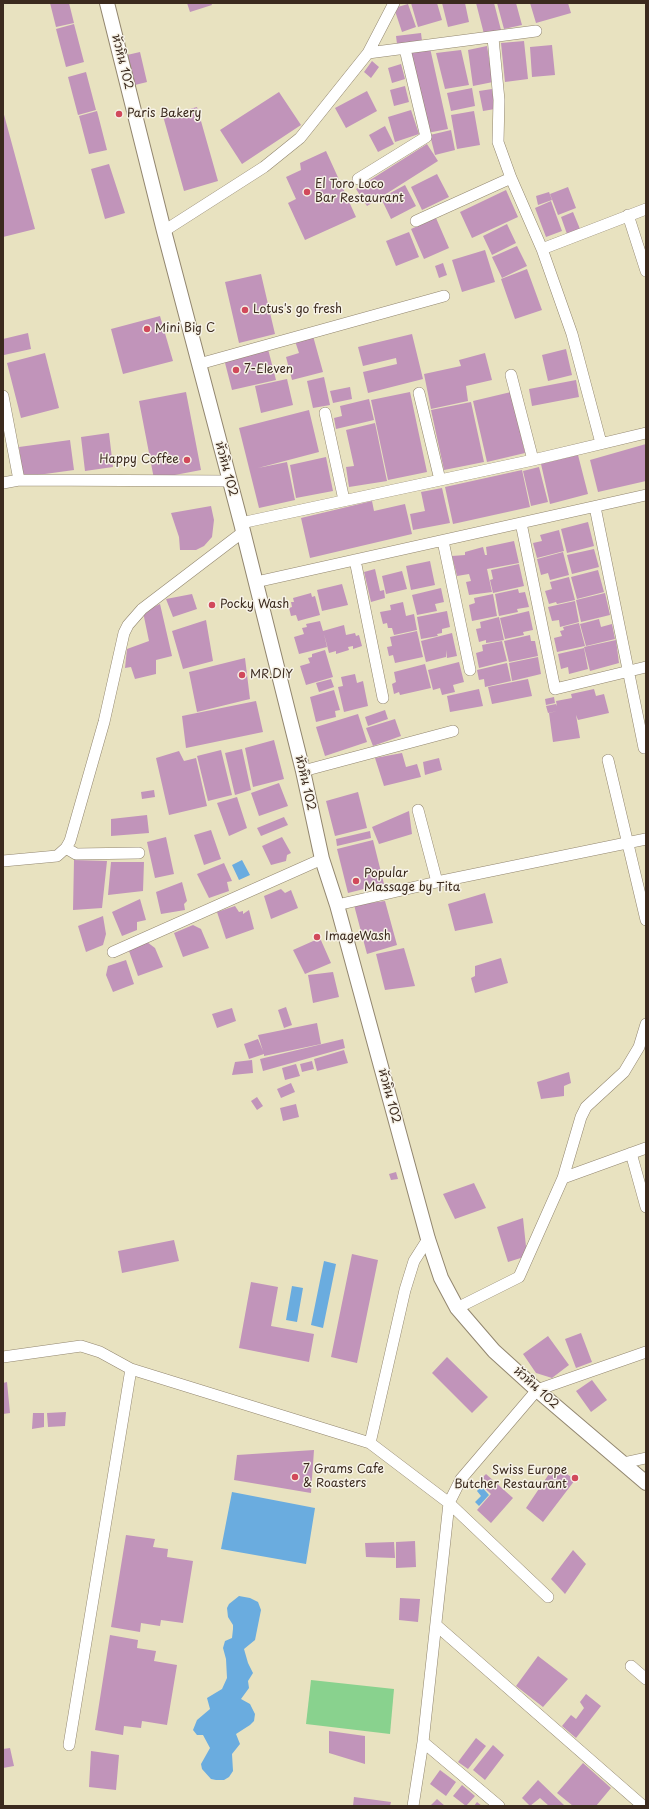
<!DOCTYPE html>
<meta charset="utf-8">
<style>
body{margin:0}
#map{position:relative;width:649px;height:1809px;overflow:hidden;background:#e8e2c0;font-family:"Playpen Sans",sans-serif}
canvas{display:block}
.frame{position:absolute;inset:0;border:4px solid #3b2a1e;pointer-events:none}
</style>
<div id="map">
<canvas width="649" height="1809"></canvas>
<div class="frame"></div>
</div>
<script>
const ctx = document.querySelector('canvas').getContext('2d');
ctx.lineJoin = 'round';
function fillPath(path, color) { ctx.fillStyle = color; ctx.fill(path, 'evenodd'); }
const poly = rows => new Path2D(rows.map(r => 'M' + r).join(''));
function trace(path, color, width, dash) { ctx.strokeStyle = color; ctx.lineWidth = width; ctx.lineCap = dash ? 'butt' : 'round'; ctx.setLineDash(dash || []); ctx.stroke(path); }
function write(font, color, halo, rows, align = 'center') {
  ctx.font = font + ' "Playpen Sans","Playpen Sans Thai",sans-serif'; ctx.lineWidth = 3; ctx.setLineDash([]); ctx.textBaseline = 'middle'; ctx.strokeStyle = halo; ctx.fillStyle = color; for (const [text, x, y, turn = 0] of rows) {
    ctx.save(); ctx.translate(x, y); ctx.rotate((+turn || 0) * Math.PI / 180); ctx.textAlign = isNaN(turn) ? turn : align; if (halo) ctx.strokeText(text, 0, 0); ctx.fillText(text, 0, 0); ctx.restore();
  }
}
fillPath(poly([
 [311,1680,394,1689,390,1734,306,1724]
]), '#89d28e');
fillPath(poly([
 [242,860,250,875,239,880,232,865],
 [324,1261,336,1264,323,1328,311,1325],
 [292,1286,303,1288,297,1322,286,1320],
 [481,1486,489,1495,479,1506,475,1502,481,1496,477,1491],
 [232,1492,315,1508,306,1564,221,1549],
 [239,1596,250,1598,258,1602,261,1610,255,1640,244,1649,248,1663,253,1673,248,1681,249,1688,241,1699,250,1704,255,1714,254,1721,250,1725,236,1734,240,1744,232,1754,233,1771,229,1777,224,1780,216,1780,211,1779,202,1769,201,1764,210,1748,203,1735,197,1735,193,1730,197,1720,210,1709,207,1698,222,1689,227,1678,226,1659,223,1648,225,1641,232,1638,233,1629,233,1625,228,1617,227,1608,229,1604]
]), '#6aacdf');
fillPath(poly([
 [50,3,69,3,74,23,56,27],
 [187,3,211,3,212,5,190,12],
 [411,3,437,3,442,20,418,27],
 [442,3,465,3,469,22,448,27],
 [476,3,494,3,501,30,484,34],
 [497,3,516,3,522,25,504,29],
 [530,3,568,3,571,13,536,23],
 [408,4,416,27,402,32,394,8],
 [74,24,84,62,66,67,56,29],
 [421,33,422,41,397,44,396,36],
 [524,41,528,79,505,82,501,43],
 [552,45,555,75,532,77,530,47],
 [487,46,493,82,473,86,468,50],
 [430,48,448,129,427,133,410,53],
 [461,50,469,85,445,89,436,53],
 [140,52,147,82,135,85,127,55],
 [372,61,379,67,371,78,364,72],
 [401,64,405,79,392,83,388,68],
 [86,72,96,110,78,115,68,77],
 [405,86,409,102,394,106,390,90],
 [472,88,475,106,451,111,447,93],
 [492,89,495,109,483,111,479,91],
 [367,91,377,111,346,128,335,108],
 [279,92,301,125,242,164,220,130],
 [197,107,218,181,184,191,163,116],
 [411,110,419,134,395,142,388,117],
 [3,111,35,229,3,237],
 [97,111,107,150,89,154,79,116],
 [474,111,480,145,457,149,451,115],
 [385,126,394,144,378,152,369,135],
 [451,130,455,150,435,155,430,135],
 [427,144,438,161,367,206,356,189],
 [326,151,356,217,305,240,288,203,296,199,286,177,301,170,300,163],
 [109,164,125,213,105,219,91,169],
 [437,174,449,197,422,210,411,187],
 [405,185,416,206,391,219,381,198],
 [568,187,576,208,558,215,550,194],
 [506,190,518,217,472,238,460,212],
 [549,192,552,200,538,205,536,196],
 [551,201,562,231,546,237,535,208],
 [573,212,580,229,567,234,561,217],
 [436,218,449,248,424,259,411,229],
 [507,224,516,243,492,255,483,236],
 [409,232,419,257,396,266,386,241],
 [517,246,527,266,502,278,492,257],
 [485,250,495,282,462,292,452,260],
 [443,263,447,275,439,278,435,266],
 [527,269,542,310,515,319,501,279],
 [261,274,275,334,239,343,225,282],
 [160,316,173,361,123,374,111,329],
 [28,333,31,349,4,355,3,339],
 [412,334,423,379,368,393,363,372,397,364,396,358,363,366,358,347],
 [313,336,323,372,292,380,286,357,299,353,295,341],
 [268,349,276,380,232,390,224,359],
 [566,349,572,375,548,381,542,355],
 [45,353,59,408,21,418,7,363],
 [485,353,492,380,466,386,468,401,431,409,424,374,461,366,459,360],
 [324,377,330,405,313,408,307,381],
 [287,379,293,405,261,413,255,386],
 [576,380,579,397,532,406,529,389],
 [350,387,352,399,333,403,330,391],
 [186,392,201,470,154,479,139,401],
 [410,392,427,472,388,480,371,400],
 [511,392,525,453,487,462,473,401],
 [369,399,374,420,336,429,334,418,342,416,340,406],
 [471,402,484,462,444,470,431,410],
 [309,410,319,452,258,468,287,462,295,500,259,508,239,428],
 [375,423,387,481,349,487,346,467,354,466,346,430],
 [109,433,113,467,85,471,81,437],
 [70,440,74,470,23,477,19,447],
 [646,444,646,481,598,492,590,460],
 [578,455,588,494,550,504,541,464],
 [326,457,333,491,296,498,290,465],
 [539,467,548,502,531,506,523,471],
 [522,470,530,507,453,524,445,487],
 [442,488,450,523,413,530,410,514,425,511,421,492],
 [372,501,374,511,405,504,412,534,310,558,301,518],
 [211,506,214,520,212,537,204,546,196,550,180,550,179,537,171,513],
 [588,522,594,546,567,553,561,529],
 [559,530,564,551,537,558,533,543,542,541,540,535],
 [514,541,519,563,487,569,492,592,469,595,466,582,471,581,469,574,457,576,452,556,465,555,465,552,483,547,485,555,487,555,486,547],
 [594,549,599,567,572,574,567,555],
 [563,552,569,575,550,580,548,573,541,575,537,559],
 [430,561,435,585,411,590,406,566],
 [519,564,524,586,493,593,490,580,493,579,491,570],
 [375,569,380,591,384,590,385,598,371,602,364,572],
 [598,570,604,592,577,599,571,577],
 [402,571,407,589,386,594,382,576],
 [569,577,575,600,557,604,556,602,549,604,545,591,552,589,550,582],
 [342,584,348,605,322,611,317,590],
 [441,588,444,602,435,604,437,611,417,615,412,595],
 [518,589,519,593,525,592,529,607,517,609,518,612,499,616,495,594],
 [311,593,312,597,315,596,320,615,298,621,296,615,291,616,289,608,292,607,291,602,294,602,293,598],
 [605,593,610,615,581,622,576,600],
 [192,594,197,609,173,617,166,599],
 [493,594,497,616,472,621,469,605,475,603,474,598],
 [575,601,579,622,560,627,559,620,552,621,548,607],
 [403,602,406,616,414,614,417,630,394,635,392,628,388,628,387,623,383,624,380,612,391,610,390,605],
 [160,604,172,656,156,660,156,674,135,679,131,667,125,668,127,649,149,641,143,612],
 [447,611,450,627,442,629,442,633,437,634,438,636,421,639,417,617],
 [529,611,533,630,523,632,524,635,505,639,500,618],
 [499,617,504,640,486,643,486,640,479,642,476,629,481,628,480,622],
 [599,619,601,627,612,624,615,639,586,646,580,624],
 [206,620,213,661,183,669,172,631],
 [320,621,323,631,344,625,346,635,355,633,356,636,359,635,362,646,353,649,353,646,348,647,349,650,336,654,336,651,329,653,324,634,327,647,299,654,294,637,304,634,302,628,307,627,306,624],
 [579,623,585,646,557,652,554,638,562,636,560,631,564,630,563,627],
 [417,631,423,657,395,663,393,655,389,656,387,647,392,646,390,637],
 [452,633,457,656,447,658,446,650,446,657,426,662,421,641],
 [530,635,531,641,535,641,538,656,509,662,504,641],
 [616,640,619,663,590,671,584,647],
 [502,641,507,661,479,668,476,653,483,651,482,645],
 [584,648,588,669,569,674,568,667,561,669,558,654],
 [325,650,333,677,306,685,300,666,310,663,308,658,312,657,312,654],
 [538,657,541,674,512,681,509,663],
 [245,658,250,699,197,712,189,672],
 [459,662,464,682,453,685,455,692,442,695,440,688,433,690,428,670],
 [507,663,511,681,485,687,484,679,479,680,477,670],
 [425,664,431,688,400,695,399,692,394,694,392,684,396,682,394,672],
 [355,674,357,683,363,681,368,706,344,712,338,687,343,686,341,677],
 [331,679,334,687,319,692,316,683],
 [528,679,532,696,492,704,488,687],
 [479,689,483,706,450,712,447,696],
 [594,689,596,696,604,694,609,713,578,720,576,715,580,738,553,742,549,713,557,711,548,713,546,706,556,704,557,706,556,701,572,698,571,694],
 [334,690,340,710,335,711,336,717,316,722,310,697],
 [554,697,555,703,546,705,545,699],
 [256,701,263,732,186,748,182,716],
 [385,710,388,719,368,726,365,717],
 [358,714,367,742,325,756,316,727],
 [395,719,401,736,373,746,366,728],
 [274,740,284,779,253,787,245,748],
 [242,749,251,790,235,795,225,753],
 [221,750,232,795,208,801,197,756],
 [179,751,184,761,196,758,207,806,169,815,156,758],
 [402,753,406,767,417,764,421,777,384,786,375,758],
 [439,758,442,770,425,775,423,762],
 [279,783,288,806,259,816,251,793],
 [154,790,155,797,142,799,141,792],
 [358,792,367,828,335,836,326,801],
 [237,797,247,828,229,836,217,803],
 [409,811,412,834,379,844,372,827],
 [147,815,149,833,111,836,111,819],
 [284,817,288,825,261,836,257,828],
 [211,830,221,859,204,865,194,835],
 [370,831,371,838,337,846,336,839],
 [166,837,174,874,155,878,147,842],
 [282,837,291,853,287,855,286,861,271,865,262,846],
 [373,840,384,884,348,893,337,849],
 [74,860,107,861,102,908,73,910],
 [111,862,144,862,143,891,108,895],
 [224,863,232,881,227,882,229,891,209,898,197,874],
 [182,882,187,901,184,904,185,910,161,914,156,892],
 [281,889,285,893,291,890,298,908,271,919,264,896],
 [485,893,493,923,455,931,448,904],
 [140,899,146,920,137,922,137,930,122,936,112,912],
 [385,901,397,945,367,954,354,905],
 [235,906,239,912,243,911,243,914,249,910,254,929,226,939,217,912],
 [103,916,106,934,103,945,86,952,78,926],
 [193,925,201,929,209,948,183,957,174,933],
 [320,938,331,963,305,974,293,950],
 [147,942,155,948,163,967,138,976,129,951],
 [404,948,415,986,385,990,376,954],
 [501,958,508,983,475,993,471,978,475,976,475,966],
 [126,960,134,984,113,992,106,975,108,966],
 [333,972,339,997,313,1003,308,975],
 [286,1007,292,1025,284,1028,278,1010],
 [232,1008,236,1021,217,1028,212,1014],
 [317,1023,321,1044,264,1056,264,1054,249,1059,244,1044,258,1039,263,1051,258,1035],
 [343,1039,345,1048,263,1071,260,1059],
 [344,1050,348,1063,317,1071,314,1059],
 [252,1060,253,1073,232,1075,235,1062],
 [312,1061,314,1069,302,1072,300,1064],
 [296,1064,300,1076,285,1080,282,1068],
 [569,1072,571,1083,564,1086,564,1096,541,1099,537,1082],
 [291,1083,295,1092,281,1098,277,1089],
 [257,1097,263,1106,257,1110,251,1101],
 [296,1104,299,1117,283,1121,280,1108],
 [396,1172,398,1179,391,1180,389,1174],
 [474,1183,486,1208,455,1219,443,1194],
 [523,1218,527,1256,508,1262,497,1227],
 [174,1240,179,1261,122,1273,118,1251],
 [352,1254,378,1260,357,1363,331,1357],
 [251,1282,278,1287,271,1326,314,1334,309,1362,239,1348],
 [581,1333,592,1362,576,1368,565,1339],
 [548,1336,569,1365,552,1378,536,1373,523,1354],
 [447,1357,488,1397,472,1413,432,1373],
 [592,1380,607,1400,591,1412,576,1391],
 [7,1382,10,1413,3,1414,3,1383],
 [66,1412,65,1426,48,1427,47,1413],
 [33,1413,44,1413,44,1427,32,1429],
 [314,1450,311,1493,234,1480,237,1455],
 [555,1465,575,1480,543,1522,526,1508],
 [486,1474,513,1498,491,1523,477,1510,491,1494,478,1482],
 [126,1535,155,1539,153,1547,168,1549,167,1557,193,1561,183,1623,161,1620,160,1626,141,1623,140,1632,111,1627],
 [415,1541,416,1567,396,1568,396,1542],
 [394,1542,395,1558,366,1557,365,1543],
 [573,1550,586,1564,565,1594,551,1579],
 [400,1598,420,1599,418,1622,399,1620],
 [110,1635,138,1640,137,1648,156,1651,154,1661,177,1665,167,1725,142,1721,141,1728,124,1726,123,1735,95,1730],
 [538,1656,568,1679,543,1707,516,1686],
 [586,1694,601,1706,576,1738,562,1726,571,1715,576,1719,584,1708,580,1702],
 [329,1731,365,1736,365,1764,329,1753],
 [476,1738,486,1746,468,1769,458,1762],
 [493,1745,504,1755,485,1780,473,1770],
 [10,1748,14,1766,3,1768,3,1749],
 [91,1751,119,1755,116,1790,89,1787],
 [583,1763,611,1788,596,1806,573,1806,557,1793],
 [440,1770,456,1782,446,1796,430,1784],
 [538,1780,565,1806,549,1806,540,1798,530,1806,522,1798],
 [462,1785,475,1796,466,1806,453,1796],
 [354,1797,391,1802,390,1806,353,1806],
 [437,1799,445,1806,430,1806],
 [477,1802,482,1806,474,1806]
]), '#c194ba');
const minor = poly([
 [493,38,499,100,498,142,511,178,542,249,572,334,601,443],
 [368,53,536,31],
 [358,179,426,137,405,49],
 [628,215,646,271],
 [416,221,511,178],
 [164,231,264,167,300,138,368,53,394,3],
 [542,249,646,209],
 [199,364,444,296],
 [511,375,533,460],
 [419,393,440,480],
 [3,396,19,480],
 [325,413,344,500],
 [3,483,19,480,229,481],
 [595,507,644,748],
 [241,523,533,460,646,433],
 [521,523,555,689,646,667],
 [443,541,470,670],
 [355,560,383,698],
 [256,582,646,495],
 [608,760,646,920],
 [303,771,453,731],
 [418,810,437,882],
 [66,848,76,854,139,853],
 [3,861,57,856,66,848,70,841,104,722,124,633,128,625,142,609,243,532],
 [337,905,437,882,646,839],
 [113,952,322,859],
 [631,1153,646,1207],
 [563,1178,646,1148],
 [457,1308,519,1277,563,1178,581,1117,586,1107,624,1072,639,1047,646,1024],
 [3,1357,81,1346,100,1352,131,1369],
 [370,1443,405,1290,414,1261,428,1239],
 [623,1463,646,1458],
 [436,1625,643,1806],
 [631,1666,646,1679],
 [423,1742,499,1806],
 [69,1745,131,1369,370,1443,449,1503,548,1597],
 [413,1806,423,1742,449,1503,461,1479,537,1390,646,1352]
]);
const tertiary = poly([
 [107,3,164,231,241,523,303,771,322,859,337,905,428,1239,441,1278,457,1308,494,1351,537,1390,646,1483]
]);
trace(minor, '#92866f', 12);
trace(tertiary, '#92866f', 16);
trace(minor, '#fff', 11);
trace(tertiary, '#fff', 14);
for (const [x, y, r, color] of [
 [119,114,4,"#d1495b"],
 [307,192,4,"#d1495b"],
 [245,310,4,"#d1495b"],
 [147,329,4,"#d1495b"],
 [236,370,4,"#d1495b"],
 [187,460,4,"#d1495b"],
 [212,605,4,"#d1495b"],
 [242,675,4,"#d1495b"],
 [356,881,4,"#d1495b"],
 [317,937,4,"#d1495b"],
 [295,1477,4,"#d1495b"],
 [575,1478,4,"#d1495b"]
]) { const dot = new Path2D(); dot.arc(x, y, r, 0, 2 * Math.PI); ctx.fillStyle = color; ctx.fill(dot); trace(dot, '#f7f3e8', 1.5); }
write('12px', '#3b2a1e', '#f7f3e8', [
 ["หัวหิน 102",122,62,76],
 ["หัวหิน 102",226,469,75],
 ["หัวหิน 102",305,783,77],
 ["หัวหิน 102",389,1096,75],
 ["หัวหิน 102",536,1388,42]
]);
write('12px', '#3b2a1e', '#f7f3e8', [
 ["Paris Bakery",127,114],
 ["El Toro Loco",315,185],
 ["Bar Restaurant",315,199],
 ["Lotus's go fresh",253,310],
 ["Mini Big C",155,329],
 ["7-Eleven",244,370],
 ["Happy Coffee",179,460,"right"],
 ["Pocky Wash",220,605],
 ["MR.DIY",250,675],
 ["Popular",364,874],
 ["Massage by Tita",364,888],
 ["ImageWash",325,937],
 ["7 Grams Cafe",303,1470],
 ["& Roasters",303,1484],
 ["Swiss Europe",567,1471,"right"],
 ["Butcher Restaurant",567,1485,"right"]
], 'left');
</script>
